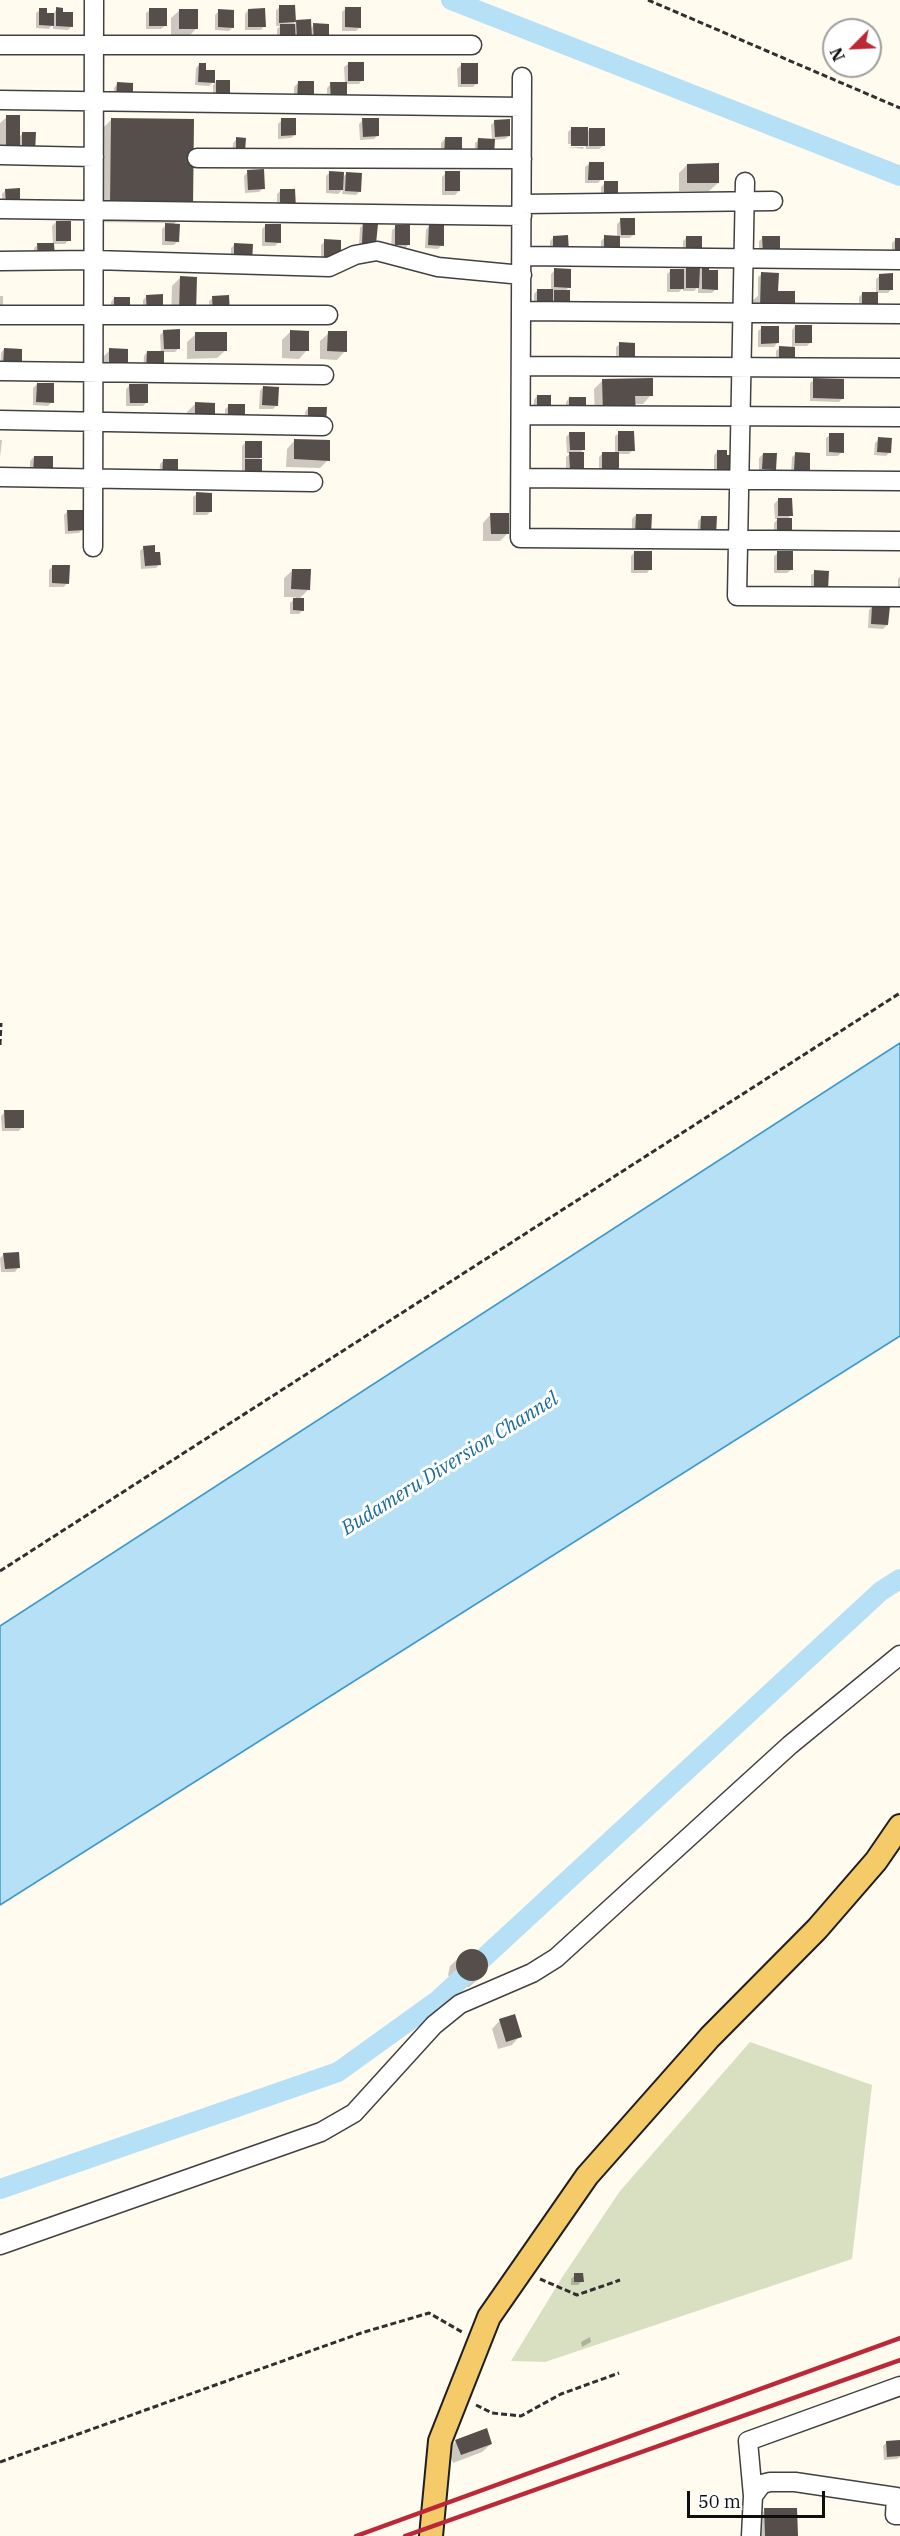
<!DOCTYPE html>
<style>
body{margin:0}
#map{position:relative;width:900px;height:2536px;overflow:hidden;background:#fffbef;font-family:"IBM Plex Serif",serif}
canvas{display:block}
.north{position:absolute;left:822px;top:18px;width:60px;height:60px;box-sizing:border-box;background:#fff;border:2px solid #9f9f9f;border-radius:50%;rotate:246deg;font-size:16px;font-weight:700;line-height:24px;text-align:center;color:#0e0e0e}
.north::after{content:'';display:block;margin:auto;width:21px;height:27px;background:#bb2938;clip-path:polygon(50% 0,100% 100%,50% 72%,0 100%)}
.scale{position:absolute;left:687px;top:2491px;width:138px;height:27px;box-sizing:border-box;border:3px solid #0e0e0e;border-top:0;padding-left:8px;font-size:18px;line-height:21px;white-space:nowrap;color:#0e0e0e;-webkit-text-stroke:4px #fff;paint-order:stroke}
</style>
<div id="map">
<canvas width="900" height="2536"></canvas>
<div class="north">N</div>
<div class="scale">50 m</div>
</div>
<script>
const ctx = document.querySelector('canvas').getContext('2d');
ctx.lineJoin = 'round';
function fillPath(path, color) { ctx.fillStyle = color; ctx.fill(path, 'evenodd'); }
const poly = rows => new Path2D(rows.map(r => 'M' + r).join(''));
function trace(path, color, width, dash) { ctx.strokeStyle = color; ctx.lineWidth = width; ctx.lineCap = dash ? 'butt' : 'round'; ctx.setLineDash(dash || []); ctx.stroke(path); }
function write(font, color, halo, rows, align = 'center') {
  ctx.font = font + ' "IBM Plex Serif",serif'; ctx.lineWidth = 6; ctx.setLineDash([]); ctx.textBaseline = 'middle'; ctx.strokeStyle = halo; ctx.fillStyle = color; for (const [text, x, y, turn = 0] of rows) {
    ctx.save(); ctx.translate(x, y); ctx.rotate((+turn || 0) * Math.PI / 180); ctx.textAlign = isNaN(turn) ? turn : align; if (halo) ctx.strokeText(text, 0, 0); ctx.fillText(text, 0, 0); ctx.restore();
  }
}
fillPath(poly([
 [750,2042,872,2085,852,2259,545,2362,511,2361,563,2276,620,2191]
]), '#d8e0c1');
const water = poly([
 [900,1043,900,1336,0,1905,0,1626,900,1043]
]);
fillPath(water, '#b5e0f5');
trace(water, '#3e9aca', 1.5);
fillPath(poly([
 [294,6,294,24,297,21,310,29,314,25,327,44,277,48,277,29,280,26,276,26,276,10,280,7],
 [346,8,360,27,356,31,342,31,342,12],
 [57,9,72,26,68,30,53,29,53,24,49,29,36,28,36,13,40,10,46,14,53,14],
 [150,10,165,26,161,29,146,29,146,13],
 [180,10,196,29,188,37,171,37,171,18],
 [248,10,264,26,261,30,245,30,245,14],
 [219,11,233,27,229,31,215,30,215,15],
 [200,64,213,82,209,86,195,85,196,68],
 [348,64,362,80,359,84,346,84,327,106,327,88,331,84,345,84,344,67],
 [461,65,477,83,473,87,458,87,457,69],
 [217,81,225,103,213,103,213,85],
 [298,83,313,83,294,104,294,87],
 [117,84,131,85,113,103,114,88],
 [7,117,18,138,23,133,34,153,0,161,0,123],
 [112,119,192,206,173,225,178,241,174,245,162,245,162,229,168,223,94,222,95,136],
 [282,120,295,135,291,138,278,139,278,124],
 [363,120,378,135,374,139,360,140,359,124],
 [495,121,509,136,505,139,494,140,474,160,475,143,479,140,492,140,491,125],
 [572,128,586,133,590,129,603,146,599,149,586,149,585,144,568,144,568,132],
 [237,139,244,152,232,155,233,143],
 [445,139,461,139,441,160,441,143],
 [568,147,584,147,583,149],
 [589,164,602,179,598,183,585,183,585,167],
 [687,165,718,183,709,191,679,191,679,173],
 [248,172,263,188,259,192,245,193,244,176],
 [330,172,342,178,347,173,360,191,356,195,342,194,343,189,338,194,326,193,326,176],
 [446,173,459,191,455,195,442,195,442,177],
 [605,183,613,202,601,202,601,187],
 [6,190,19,190,3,208,2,194],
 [294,190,277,212,277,194,280,191],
 [621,220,634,234,630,238,619,238,601,257,601,241,605,237,617,237,617,224],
 [56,222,69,222,69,240,65,244,53,244,53,258,49,262,35,262,34,248,38,245,53,245,52,226],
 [363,224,375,243,359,246,360,228],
 [266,225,279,242,275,246,262,246,262,229],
 [429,226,442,245,438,249,425,248,426,230],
 [396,227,408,245,405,249,391,248,392,230],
 [554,237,567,237,550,256,550,241],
 [686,238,701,238,683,257,683,241],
 [763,238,779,255,759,258,759,241],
 [896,239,900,239,892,259,892,243],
 [325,241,340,241,321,264,321,245],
 [235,244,251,245,231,266,231,248],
 [702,266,716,289,712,293,698,293,698,287,694,291,683,291,683,288,679,292,667,292,667,274,671,270,700,268],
 [555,270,569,287,547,311,534,311,534,294,538,290,551,290,551,274],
 [762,274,777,292,753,315,753,300,758,296,758,277],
 [880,275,892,275,892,289,888,293,876,293,876,310,872,314,859,313,859,297,863,293,876,293,876,279],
 [180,278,194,313,171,321,172,286],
 [0,296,3,296,3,312,0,315],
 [147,296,162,313,143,317,143,300],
 [114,298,129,298,111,318,111,302],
 [213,298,225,317,210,317,209,301],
 [795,326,811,342,807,346,794,346,793,361,776,365,776,351,780,347,792,348,792,330],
 [762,328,777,343,774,347,758,347,758,331],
 [164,331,179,348,175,352,162,352,143,372,144,356,147,352,161,353,160,335],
 [291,331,307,350,299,359,282,358,282,340],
 [329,333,345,351,337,360,320,359,320,341],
 [196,334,226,350,217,358,187,359,187,342],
 [620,344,634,344,616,364,616,347],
 [4,349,21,350,0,371,1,353],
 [110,350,127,350,101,377,102,358],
 [603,380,651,395,643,404,634,404,595,421,594,389],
 [814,380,843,398,839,402,810,401,810,383],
 [37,384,52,402,48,406,33,405,33,388],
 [130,385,147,402,143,406,126,406,126,389],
 [263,387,277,405,273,409,259,409,260,391],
 [537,396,546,416,533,416,534,400],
 [569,398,584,398,566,417,566,402],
 [195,404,205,430,187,429,187,412],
 [229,406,244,406,225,426,225,409],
 [308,408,325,409,304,426,305,412],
 [570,433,584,449,580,453,582,470,566,474,566,457,571,453,567,453,566,437],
 [619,433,633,450,629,454,618,454,618,469,614,472,599,472,599,457,603,453,615,453,615,436],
 [830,435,842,452,838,456,826,456,826,438],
 [879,439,890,452,886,456,874,455,875,443],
 [0,440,2,440,0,457],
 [295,440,328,460,320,468,286,467,287,449],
 [246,442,261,457,242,480,242,446],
 [718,451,726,456,733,456,714,474,714,455],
 [763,454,775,469,771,473,759,472,759,458],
 [796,454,808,471,805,475,791,474,792,457],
 [34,457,51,474,30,477,30,461],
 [164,460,177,461,159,480,160,464],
 [197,494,211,511,207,515,193,515,193,497],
 [778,500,791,515,774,538,774,523,778,519,775,519,774,504],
 [68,511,83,529,79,533,65,534,64,515],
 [491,514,508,533,500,541,483,541,483,523],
 [636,515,650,516,632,538,632,519],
 [701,518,715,518,697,539,698,521],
 [144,547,154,554,160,564,156,568,141,569,140,551],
 [635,552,650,569,647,573,631,573,631,556],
 [778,553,791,570,787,573,774,573,774,556],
 [53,566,67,583,64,587,49,587,49,570],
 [293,570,309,589,298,600,303,610,299,614,290,614,290,603,296,597,284,597,284,578],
 [815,572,823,593,811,592,811,575],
 [900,577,900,598,898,598,898,579],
 [872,607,887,625,883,629,868,628,869,610],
 [5,1112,22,1127,19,1131,2,1131,1,1116],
 [4,1254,18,1268,15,1272,1,1272,0,1258],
 [466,1951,480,1953,486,1961,485,1971,479,1978,456,1977,456,1980,476,1981,469,1987,456,1987,448,1975,450,1966],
 [500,2020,520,2036,512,2045,498,2049,492,2029],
 [575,2275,582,2281,578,2285,571,2285,571,2279],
 [590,2337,591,2342,582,2347,581,2342],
 [456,2441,491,2444,482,2452,453,2463,448,2449],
 [900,2441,900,2457,897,2459,884,2460,883,2446,887,2442],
 [765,2510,796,2536,753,2536,752,2522]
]), '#0003');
trace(poly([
 [451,0,900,176],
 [0,2189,338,2072,438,2000,881,1591,900,1579]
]), '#b5e0f5', 20);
fillPath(poly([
 [279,5,295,5,296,22,279,23],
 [56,7,63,8,63,12,73,12,73,27,56,26],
 [345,7,361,7,361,28,345,27],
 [39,8,47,8,47,13,54,13,54,26,39,25],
 [149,8,167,8,167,26,149,26],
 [265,8,266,27,248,27,248,9],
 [179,9,198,9,198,29,179,29],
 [218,9,234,10,234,28,218,27],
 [311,19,312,40,297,40,296,20],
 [313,23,329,24,329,45,314,45],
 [280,24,295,24,296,45,280,45],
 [348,62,364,62,364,81,348,81],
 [199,63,206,63,206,70,215,70,215,83,198,82],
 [461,63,478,63,478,84,461,84],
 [216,80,230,80,230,100,216,100],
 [298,81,314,81,314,101,297,101],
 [117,82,133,83,133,100,116,99],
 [330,82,347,82,347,102,331,102],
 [6,115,20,115,20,153,6,153],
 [111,118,194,119,193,207,110,205],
 [281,118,296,118,296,135,281,136],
 [362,118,379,118,379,136,363,137],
 [510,119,510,136,495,137,494,120],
 [571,127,588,127,588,146,571,146],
 [589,128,605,128,605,146,589,146],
 [22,132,36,132,35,153,22,153],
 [236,137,246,138,245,152,236,152],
 [445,137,462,137,462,157,444,157],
 [478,138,495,139,494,157,477,157],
 [589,162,604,162,604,180,588,180],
 [719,163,719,183,687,183,687,164],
 [264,169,265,189,248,190,247,170],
 [329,171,344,172,343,190,329,190],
 [445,171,460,171,460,191,445,191],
 [346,172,362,173,361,192,345,191],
 [604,181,618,181,618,199,604,199],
 [20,188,20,205,6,205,5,189],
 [280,189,295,189,296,208,280,209],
 [620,218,635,218,635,235,621,235],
 [56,221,71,221,71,241,56,241],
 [363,222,378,224,376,244,362,243],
 [165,223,180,224,179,242,165,241],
 [265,224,281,224,281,243,265,242],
 [429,224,444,225,444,246,428,245],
 [395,225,410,225,410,245,395,245],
 [568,235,569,253,553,253,553,236],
 [604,235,620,236,620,254,604,254],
 [686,236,702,236,702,254,686,254],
 [762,236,780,236,780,255,763,255],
 [895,238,900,238,900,256,895,256],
 [324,239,341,240,341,261,324,261],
 [37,243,54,243,55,259,38,259],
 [234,243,253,244,252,264,234,263],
 [702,265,709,265,709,270,718,270,718,290,702,289],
 [686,267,700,267,699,288,686,288],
 [554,268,571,269,571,288,554,287],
 [670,269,684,269,684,289,670,289],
 [761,272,779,273,778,291,795,291,795,308,760,307],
 [893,273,893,290,879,290,879,274],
 [180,276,197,277,196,314,179,313],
 [537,289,553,289,553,308,537,308],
 [554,290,570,290,570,307,554,308],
 [862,292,878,292,878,310,862,310],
 [163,294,163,314,147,314,146,295],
 [229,295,230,314,213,314,212,296],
 [114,297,130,297,130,315,114,315],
 [795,325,812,325,812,343,795,343],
 [761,326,779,326,779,343,761,344],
 [180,329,180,349,164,349,163,330],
 [290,330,309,331,309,351,290,351],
 [328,331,347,331,347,352,327,351],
 [195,332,227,332,227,351,195,351],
 [619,342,635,343,635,361,619,361],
 [779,346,795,347,795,362,779,361],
 [4,348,22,349,22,368,3,367],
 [109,348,128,349,128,370,109,369],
 [147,351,164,351,164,369,146,369],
 [653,378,653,396,635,396,636,413,603,414,602,379],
 [813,378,844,379,844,399,813,398],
 [37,383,54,383,54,403,36,402],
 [129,384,148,384,148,403,130,403],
 [263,386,279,387,278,406,262,405],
 [537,395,551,395,551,413,537,413],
 [569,397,586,397,586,414,569,414],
 [195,402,215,403,215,422,195,422],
 [228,404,245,404,245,422,228,423],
 [308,407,327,407,326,423,308,423],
 [618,431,634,431,635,451,618,451],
 [569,432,585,432,585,450,570,450],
 [829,433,844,433,844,453,829,452],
 [878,437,892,438,891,453,877,452],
 [294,439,330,440,330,461,294,459],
 [245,441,262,441,262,458,245,458],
 [717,450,727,450,727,455,735,455,735,471,717,471],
 [569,452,584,452,584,470,570,470],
 [602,452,619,452,619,469,602,469],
 [795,452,810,453,810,471,794,471],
 [763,453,777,453,776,470,762,469],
 [34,456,53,456,53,474,33,474],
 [163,459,178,459,178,478,162,477],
 [245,459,262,459,262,478,245,477],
 [196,492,212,493,212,512,196,512],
 [778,498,792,498,793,516,778,516],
 [67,510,84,510,85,530,68,531],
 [490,513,509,513,509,534,491,534],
 [636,514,652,514,651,535,635,535],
 [701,516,717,516,716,536,700,536],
 [777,518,792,518,792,535,777,535],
 [155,545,155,552,160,552,161,565,145,566,143,546],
 [634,551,652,551,652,570,634,570],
 [777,551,793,551,793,570,777,570],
 [52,565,70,565,69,584,52,583],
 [292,569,311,569,310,590,291,589],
 [814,570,829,571,828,590,814,589],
 [293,598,304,598,304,611,293,610],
 [872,605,890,606,888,625,871,624],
 [4,1110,24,1110,24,1128,5,1128],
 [19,1252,20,1268,5,1269,3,1253],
 '456 1965a16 16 0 1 1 32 0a16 16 0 1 1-32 0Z',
 [515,2014,522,2037,506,2042,499,2019],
 [574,2273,583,2273,584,2282,574,2282],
 [487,2428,492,2444,461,2455,455,2440],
 [900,2440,900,2456,887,2457,886,2441],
 [764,2508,797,2508,798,2536,765,2536]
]), '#564e4a');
const minor = poly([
 [0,45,472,45],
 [522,77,520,538,900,541],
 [0,100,522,107],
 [0,155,94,157],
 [197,158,522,159],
 [745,182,737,596,900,597],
 [522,204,773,201],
 [0,209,522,216],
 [522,256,900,260],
 [0,261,94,260,329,267,355,255,377,251,438,267,522,275],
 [522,311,900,314],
 [0,315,328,315],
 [522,366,900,368],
 [0,371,324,375],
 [522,415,900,417],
 [0,420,323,426],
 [0,477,313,482],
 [522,478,900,481],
 [93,547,94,0],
 [0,2245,321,2132,354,2113,434,2025,460,2004,532,1973,556,1958,790,1745,900,1655],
 [753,2496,748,2441,900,2386],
 [751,2536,753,2496,762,2484,770,2482,795,2482,896,2497,895,2515,900,2515]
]);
const major = poly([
 [431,2536,440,2441,489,2317,587,2176,710,2037,817,1929,876,1861,900,1826]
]);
trace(minor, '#414141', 21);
trace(major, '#1f1f1f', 26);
trace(poly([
 [648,0,900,108],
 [0,1045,1,1023],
 [0,1571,900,993],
 [540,2279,577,2295,620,2280],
 [476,2405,492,2413,521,2416,561,2394,619,2373],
 [0,2462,361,2333,429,2313,462,2332]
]), '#303030', 3, [6, 3]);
trace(minor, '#fff', 18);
trace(major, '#f5cb69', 22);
trace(poly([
 [356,2536,900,2338],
 [405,2536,900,2360]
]), '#bb2938', 4.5);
write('italic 20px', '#1a6b9d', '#fff', [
 ["Budameru Diversion Channel",450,1464,-32]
]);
</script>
